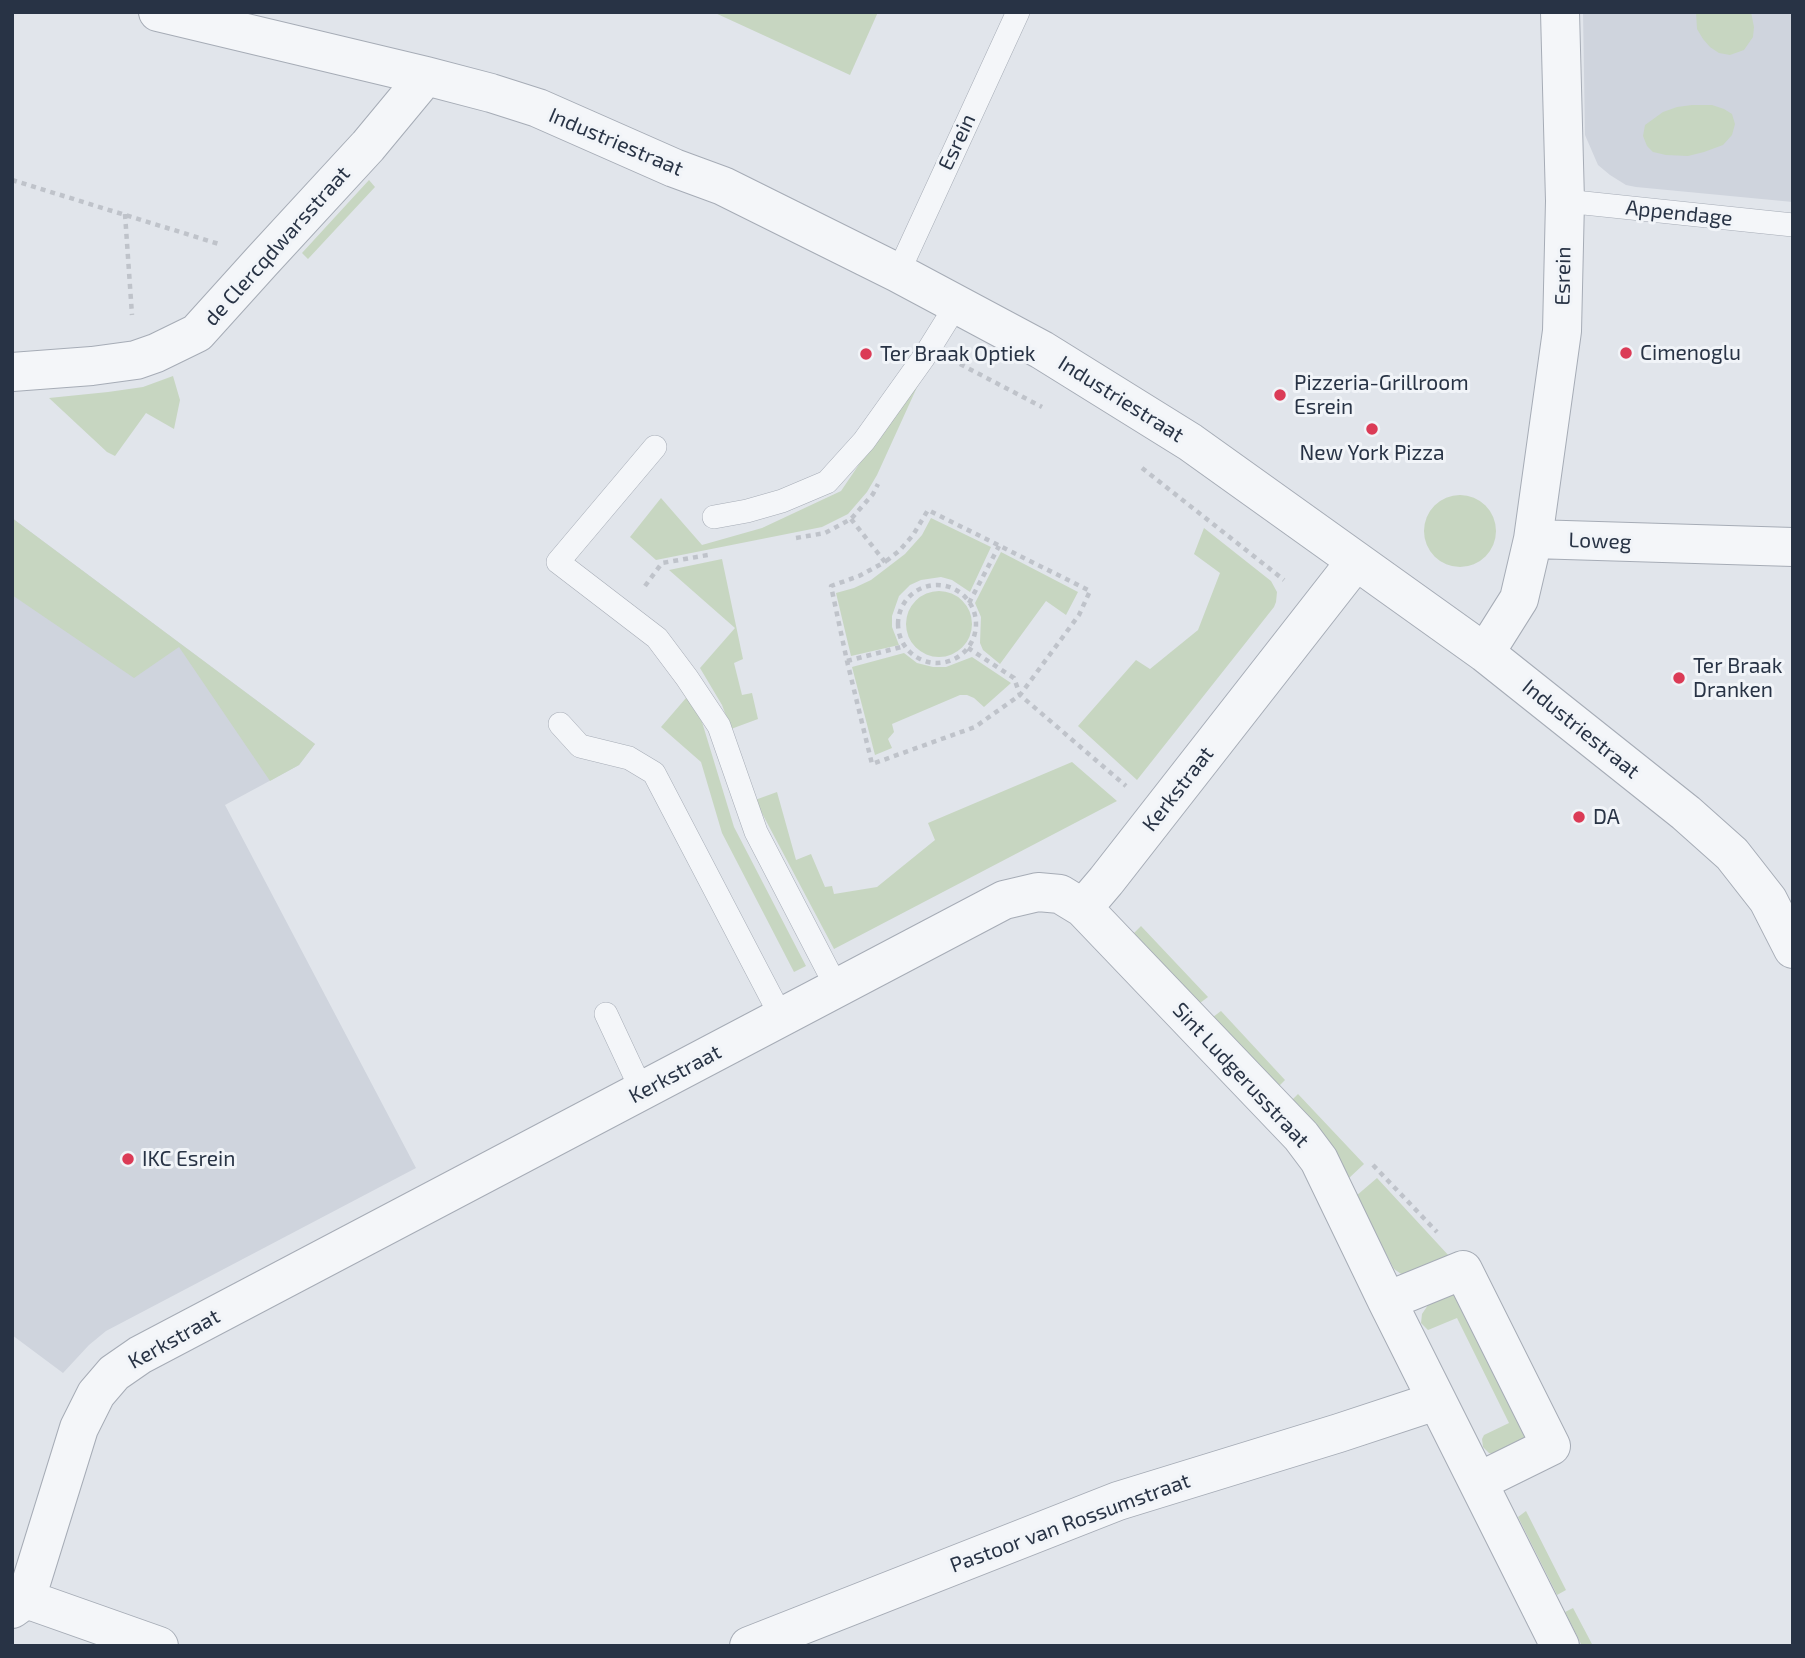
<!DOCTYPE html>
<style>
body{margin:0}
#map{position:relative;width:1805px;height:1658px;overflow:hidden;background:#e1e5eb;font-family:"Exo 2",sans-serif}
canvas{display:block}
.frame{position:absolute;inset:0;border:14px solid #283345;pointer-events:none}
</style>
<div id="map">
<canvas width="1805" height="1658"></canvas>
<div class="frame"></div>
</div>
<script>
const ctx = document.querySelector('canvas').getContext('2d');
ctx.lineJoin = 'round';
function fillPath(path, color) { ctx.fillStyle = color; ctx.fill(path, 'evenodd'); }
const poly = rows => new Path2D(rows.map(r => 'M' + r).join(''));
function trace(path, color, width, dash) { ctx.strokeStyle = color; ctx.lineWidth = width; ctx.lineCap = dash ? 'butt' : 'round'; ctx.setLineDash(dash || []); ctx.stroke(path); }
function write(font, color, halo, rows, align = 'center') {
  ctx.font = font + ' "Exo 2",sans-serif'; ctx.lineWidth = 6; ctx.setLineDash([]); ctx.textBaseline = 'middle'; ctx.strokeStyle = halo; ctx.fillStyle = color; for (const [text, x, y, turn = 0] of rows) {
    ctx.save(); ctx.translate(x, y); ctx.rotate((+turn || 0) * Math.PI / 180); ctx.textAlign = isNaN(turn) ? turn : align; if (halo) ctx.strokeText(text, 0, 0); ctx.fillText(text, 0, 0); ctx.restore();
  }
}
fillPath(poly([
 [1583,12,1793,12,1793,202,1636,187,1626,185,1610,175,1598,165,1585,135],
 [12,518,315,744,299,765,225,805,416,1168,106,1331,89,1345,63,1373,12,1335]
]), '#cfd4dd');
fillPath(poly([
 [713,12,878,12,850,75],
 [1696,12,1751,12,1754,27,1753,37,1744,50,1730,55,1719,53,1710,47,1703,39,1697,29],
 [1692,105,1712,105,1724,109,1732,114,1735,124,1732,135,1723,145,1704,152,1688,156,1666,155,1653,152,1647,146,1643,136,1645,125,1663,112,1677,107],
 [369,180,375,187,308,259,302,253],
 [173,376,180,400,174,429,146,413,115,456,107,452,49,398,108,392,143,387],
 [915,382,918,385,877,475,867,492,848,514,822,527,656,560,630,537,661,498,702,545,762,528,841,491],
 '1424 531a36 36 0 1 1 72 0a36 36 0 1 1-72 0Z',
 [12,518,315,744,299,765,270,781,179,647,134,678,12,595],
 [931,518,991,547,970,592,952,580,941,577,921,580,910,585,899,596,892,616,892,627,899,645,851,656,836,593,854,588,871,580,905,554,922,535],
 [1204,528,1271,581,1277,592,1276,602,1274,607,1137,780,1078,726,1136,660,1150,669,1198,630,1220,573,1194,554],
 [1001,552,1078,592,1066,615,1046,601,1000,664,983,650,980,643,981,617,975,603],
 [722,559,743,659,734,663,742,695,752,693,758,719,731,729,722,705,700,668,735,628,669,570],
 '906 624a33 33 0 1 1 66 0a33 33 0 1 1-66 0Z',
 [904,653,917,663,933,667,946,667,972,657,1011,683,984,707,974,698,967,695,960,695,892,724,894,732,888,739,892,748,875,755,852,667],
 [686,698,694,706,702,722,734,827,806,966,794,972,722,833,701,762,661,727],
 [1072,762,1117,801,834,949,755,800,777,792,796,860,811,854,825,887,832,886,834,894,877,887,935,840,928,823],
 [1141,926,1208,997,1200,1003,1134,933],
 [1221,1011,1285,1080,1278,1087,1213,1017],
 [1298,1094,1364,1164,1348,1179,1291,1101],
 [1377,1178,1450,1257,1404,1276,1394,1269,1356,1196],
 [1452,1294,1458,1295,1527,1422,1526,1440,1496,1455,1489,1453,1483,1447,1482,1439,1484,1435,1509,1423,1457,1318,1428,1330,1421,1323,1422,1314,1428,1305],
 [1526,1511,1566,1590,1557,1595,1518,1517],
 [1573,1608,1593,1646,1582,1646,1565,1612]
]), '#c7d6c1');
const lane = poly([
 [1565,201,1793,225],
 [898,273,1018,12],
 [655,447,558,562,657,638,687,678,719,726,756,832,837,988],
 [714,517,747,511,782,501,827,482,864,441,924,357,957,304],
 [560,724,580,746,629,758,654,773,782,1018],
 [606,1014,642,1091]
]);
const street = poly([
 [158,12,426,76,491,93,538,108,674,168,723,186,898,273,1042,350,1190,442,1485,653,1686,813,1732,854,1768,900,1793,949],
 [12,372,92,366,136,360,156,353,197,333,262,261,368,146,426,76],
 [1533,539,1793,547],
 [1485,653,1519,599,1533,539,1562,331,1565,201,1560,12],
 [1083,908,1301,1136,1319,1160,1387,1301,1560,1646],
 [1387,1301,1463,1270,1551,1446,1478,1482],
 [26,1599,159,1646],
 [12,1609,26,1599,79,1428,96,1394,114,1373,140,1355,1004,900,1038,892,1060,894,1083,908,1106,881,1356,561],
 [749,1646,1118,1501,1339,1433,1436,1401]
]);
trace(lane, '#a6acb6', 24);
trace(street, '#a6acb6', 40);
trace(poly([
 [12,180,219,244],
 [125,214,132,315],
 [960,364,1042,407],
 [1142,468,1284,580],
 [851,519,885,562,859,576,831,586,847,661,872,764,975,727,1020,695,1079,615,1090,591,928,510,913,535,899,551,885,562],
 [796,538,825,533,851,519,873,494,878,484],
 '898 624a39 39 0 1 1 78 0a39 39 0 1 1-78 0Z',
 [645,586,662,563,708,555],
 [969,603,999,546],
 [968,648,1014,678,1020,695,1126,786],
 [847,661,905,646],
 [1373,1165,1437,1232]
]), '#bfc3ca', 4.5, [5, 5]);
trace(lane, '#f4f6f9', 23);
trace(street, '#f4f6f9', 38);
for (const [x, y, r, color] of [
 [1626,353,7,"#db3b56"],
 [866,354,7,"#db3b56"],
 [1280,395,7,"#db3b56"],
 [1372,429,7,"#db3b56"],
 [1679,678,7,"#db3b56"],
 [1579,817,7,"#db3b56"],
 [128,1159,7,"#db3b56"]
]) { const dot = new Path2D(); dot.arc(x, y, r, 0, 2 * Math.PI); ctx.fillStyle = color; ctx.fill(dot); trace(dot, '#f1f4f8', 2.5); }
write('21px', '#283345', '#f1f4f8', [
 ["Industriestraat",616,142,23],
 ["Esrein",957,142,-65],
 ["Appendage",1679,213,6],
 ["de Clercqdwarsstraat",277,246,-48],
 ["Esrein",1563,276,-89],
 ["Industriestraat",1121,399,32],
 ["Loweg",1600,541,2],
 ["Industriestraat",1581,729,39],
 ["Kerkstraat",1178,789,-52],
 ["Kerkstraat",675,1074,-28],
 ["Sint Ludgerusstraat",1241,1075,47],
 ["Kerkstraat",174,1339,-29],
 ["Pastoor van Rossumstraat",1070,1523,-20]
]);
write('21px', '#283345', '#f1f4f8', [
 ["Cimenoglu",1640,353],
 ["Ter Braak Optiek",880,354],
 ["Pizzeria-Grillroom",1294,383],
 ["Esrein",1294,407],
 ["New York Pizza",1372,453,"center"],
 ["Ter Braak",1693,666],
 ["Dranken",1693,690],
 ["DA",1593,817],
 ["IKC Esrein",142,1159]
], 'left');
</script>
